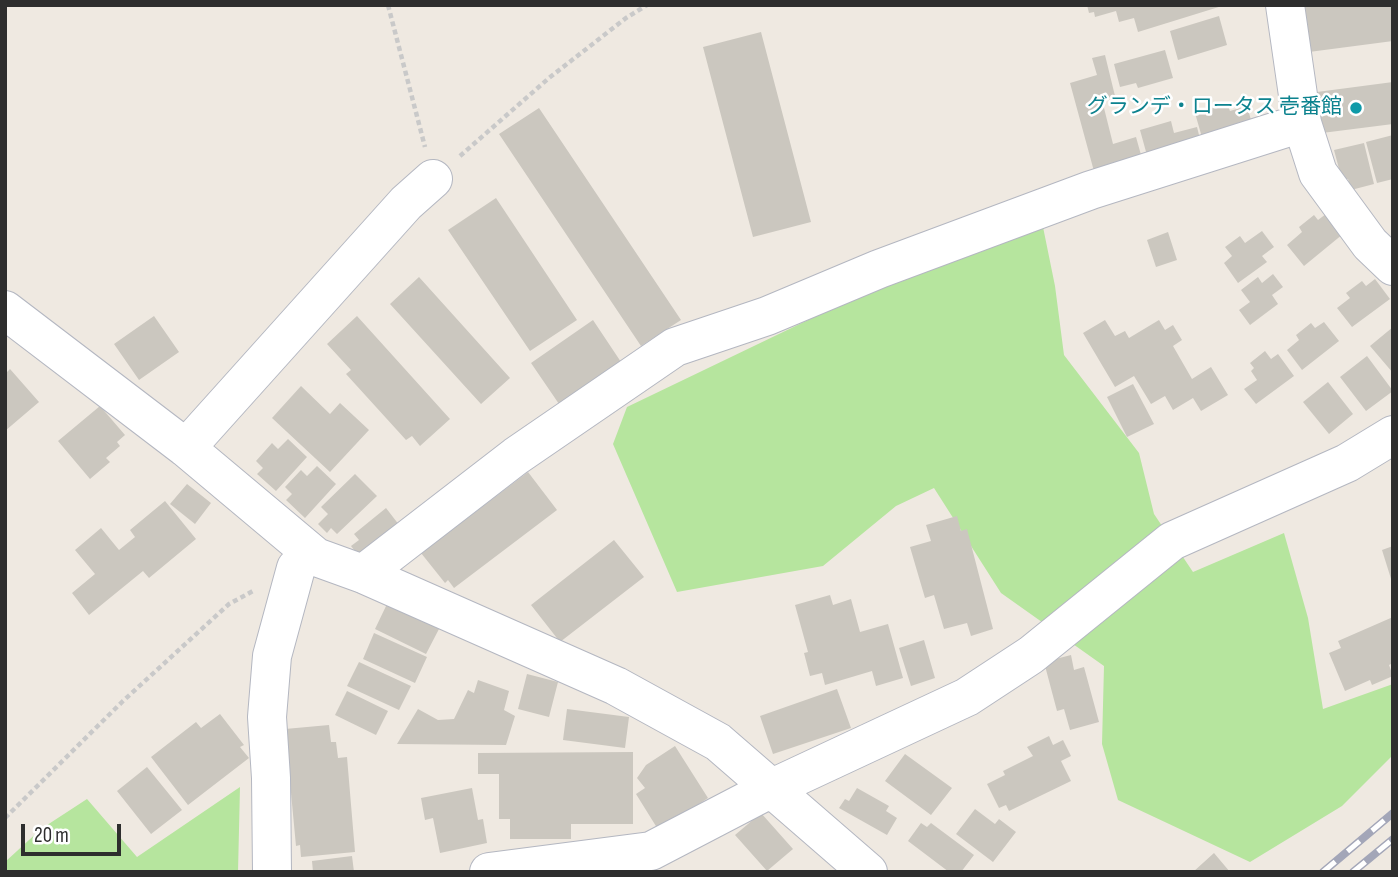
<!DOCTYPE html>
<meta charset="utf-8">
<style>
body{margin:0}
#map{position:relative;width:1398px;height:877px;overflow:hidden;background:#efe9e1;font-family:"Sofia Sans Condensed",sans-serif}
canvas{display:block}
.frame{position:absolute;inset:0;border:7px solid #2e2e2e;pointer-events:none}
.scale{position:absolute;left:21px;top:824px;width:100px;height:32px;box-sizing:border-box;border:4px solid #2e2e2e;border-top:0;padding-left:9px;font-size:21px;line-height:24px;white-space:nowrap;color:#2e2e2e;-webkit-text-stroke:5px #fff;paint-order:stroke}
</style>
<div id="map">
<canvas width="1398" height="877"></canvas>
<div class="frame"></div>
<div class="scale">20 m</div>
</div>
<script>
const ctx = document.querySelector('canvas').getContext('2d');
ctx.lineJoin = 'round';
function fillPath(path, color) { ctx.fillStyle = color; ctx.fill(path, 'evenodd'); }
const poly = rows => new Path2D(rows.map(r => 'M' + r).join(''));
function trace(path, color, width, dash) { ctx.strokeStyle = color; ctx.lineWidth = width; ctx.lineCap = dash ? 'butt' : 'round'; ctx.setLineDash(dash || []); ctx.stroke(path); }
function write(font, color, halo, rows, align = 'center') {
  ctx.font = font + ' "Sofia Sans Condensed","Noto Sans JP",sans-serif'; ctx.lineWidth = 5; ctx.setLineDash([]); ctx.textBaseline = 'middle'; ctx.strokeStyle = halo; ctx.fillStyle = color; for (const [text, x, y, turn = 0] of rows) {
    ctx.save(); ctx.translate(x, y); ctx.rotate((+turn || 0) * Math.PI / 180); ctx.textAlign = isNaN(turn) ? turn : align; if (halo) ctx.strokeText(text, 0, 0); ctx.fillText(text, 0, 0); ctx.restore();
  }
}
fillPath(poly([
 [1043,227,1055,286,1064,355,1139,453,1154,514,1193,572,1284,533,1308,618,1323,709,1393,684,1393,755,1342,806,1250,862,1118,800,1102,744,1104,666,1001,593,934,488,896,506,823,566,677,592,613,444,627,407,935,259],
 [240,787,238,872,5,872,5,862,41,829,87,799,137,857]
]), '#b6e59e');
fillPath(poly([
 [1087,5,1222,5,1222,6,1138,32,1134,18,1119,22,1116,11,1095,17,1094,12,1089,13],
 [1304,5,1393,5,1393,41,1309,52],
 [1219,16,1227,45,1178,60,1170,31],
 [761,32,811,222,753,237,703,47],
 [1165,50,1173,78,1138,88,1136,83,1120,87,1114,64],
 [1105,55,1115,96,1102,100,1113,144,1136,137,1143,162,1095,175,1070,83,1097,75,1092,58],
 [1393,82,1393,124,1322,133,1317,92],
 [1227,104,1230,111,1247,106,1253,127,1203,141,1195,113],
 [539,108,681,320,641,346,499,134],
 [1171,121,1174,133,1197,127,1201,143,1148,159,1140,130],
 [1393,135,1393,179,1377,183,1366,142],
 [1364,143,1374,184,1351,190,1348,179,1342,180,1334,150],
 [496,198,577,320,530,351,448,230],
 [1326,214,1343,234,1304,266,1287,245,1302,232,1299,227,1314,215,1318,220],
 [1262,231,1274,247,1262,256,1267,262,1238,283,1224,263,1232,256,1225,247,1240,236,1245,243],
 [1168,232,1177,260,1156,267,1147,240],
 [1273,274,1283,287,1272,295,1278,304,1250,325,1239,310,1250,302,1241,290,1258,277,1262,283],
 [419,277,510,378,481,404,390,304],
 [1375,279,1390,299,1352,327,1337,308,1350,298,1346,293,1362,281,1366,286],
 [154,316,179,352,139,380,114,344],
 [357,316,450,419,420,446,412,436,406,440,346,374,351,370,327,344],
 [593,320,621,362,559,404,531,363],
 [1105,320,1115,336,1125,331,1129,338,1159,320,1165,330,1173,325,1182,340,1173,346,1192,379,1211,367,1228,395,1201,411,1193,398,1173,410,1165,396,1151,404,1134,376,1115,387,1083,333],
 [1324,322,1339,341,1302,370,1287,350,1299,340,1296,335,1311,323,1315,328],
 [1393,327,1393,373,1370,346],
 [1265,351,1271,359,1278,354,1294,376,1256,404,1244,389,1257,380,1251,371,1254,368,1250,363],
 [1367,356,1393,391,1366,411,1340,377],
 [10,369,39,402,5,431,5,374],
 [1328,382,1353,414,1329,434,1303,402],
 [1133,384,1154,424,1127,437,1107,397],
 [301,386,330,414,340,403,369,430,330,472,272,418],
 [100,406,125,435,117,442,120,446,106,458,110,462,90,479,58,441],
 [288,439,307,457,276,491,257,474,263,468,256,461,272,443,278,449],
 [317,466,336,484,305,518,286,500,292,494,285,487,301,470,307,476],
 [528,472,557,510,454,588,448,580,445,583,421,553],
 [355,474,377,496,337,534,331,528,327,533,318,524,328,514,321,507],
 [187,484,211,503,195,524,170,504],
 [165,501,196,539,149,578,143,571,89,615,72,593,95,574,75,550,101,528,119,550,135,537,130,530],
 [386,508,403,530,363,562,351,546,359,540,354,534],
 [957,516,961,531,967,529,993,629,971,636,967,623,944,629,934,595,925,598,910,547,931,541,926,525],
 [614,540,644,577,560,642,531,605],
 [1393,546,1393,582,1392,582,1382,550],
 [830,595,833,605,851,599,860,632,888,624,903,678,876,686,872,671,825,685,822,673,810,676,804,653,808,652,795,605],
 [387,604,439,629,426,654,375,629],
 [1393,617,1393,663,1389,665,1393,676,1372,685,1370,680,1345,691,1329,653,1341,648,1338,641],
 [374,633,427,657,415,683,363,659],
 [924,640,935,678,911,686,899,648],
 [1071,655,1074,670,1084,667,1099,722,1070,730,1064,709,1057,711,1044,662],
 [359,662,411,686,399,710,347,686],
 [527,674,558,682,549,717,518,709],
 [478,680,509,691,504,710,515,716,506,745,397,744,418,709,438,720,454,719,468,690,474,693],
 [837,689,851,728,773,754,760,716],
 [347,691,388,711,376,735,335,715],
 [567,709,629,717,625,748,563,740],
 [220,714,244,745,240,747,249,758,188,805,151,757,196,722,201,728],
 [329,725,331,742,336,742,338,758,347,757,355,852,301,857,300,845,296,846,285,729],
 [1049,736,1053,745,1063,740,1071,756,1061,761,1071,781,1009,811,1006,805,999,808,987,784,1005,775,1003,771,1033,756,1027,747],
 [675,746,708,798,659,831,636,794,645,788,637,778,646,765],
 [633,752,633,824,571,824,571,839,510,839,510,819,499,819,499,774,478,774,478,753],
 [905,754,952,788,931,815,885,781],
 [147,767,182,810,151,834,117,791],
 [472,788,478,820,483,819,487,843,440,853,433,818,425,820,421,798],
 [857,788,889,806,886,811,897,818,887,835,839,808,845,799,849,801],
 [975,809,995,824,999,819,1016,832,993,862,956,834],
 [761,813,793,849,767,871,735,835],
 [921,823,927,827,931,823,974,855,961,872,949,872,908,841],
 [1214,853,1230,872,1193,872],
 [352,856,354,872,313,872,312,861]
]), '#cbc7bf');
const minor = poly([
 [1285,5,1302,123,1318,173,1370,244,1393,266],
 [5,310,186,448,316,557,363,574,616,686,718,742,868,872],
 [186,448,406,203,433,179],
 [363,574,516,456,675,347,767,316,879,269,1091,190,1302,123],
 [272,872,271,778,267,717,272,656,296,568],
 [489,872,651,851,770,789,967,697,1031,655,1172,541,1347,463,1393,435]
]);
trace(minor, '#b4b7c1', 40);
trace(poly([
 [388,5,425,147],
 [460,156,549,78,626,18,647,5],
 [5,818,123,701,229,604,253,591]
]), '#c9c9c9', 4.5, [5, 3.5]);
trace(minor, '#fff', 38);
const rail = poly([
 [1323,872,1393,813],
 [1353,872,1393,839]
]);
trace(rail, '#a3a6b8', 8);
trace(rail, '#fff', 5, [16]);
for (const [x, y, r, color] of [
 [1356,108,7,"#0f9aa8"]
]) { const dot = new Path2D(); dot.arc(x, y, r, 0, 2 * Math.PI); ctx.fillStyle = color; ctx.fill(dot); trace(dot, '#fff', 2.5); }
write('21px', '#0d838f', '#fff', [
 ["グランデ・ロータス 壱番館",1342,108]
], 'right');
</script>
